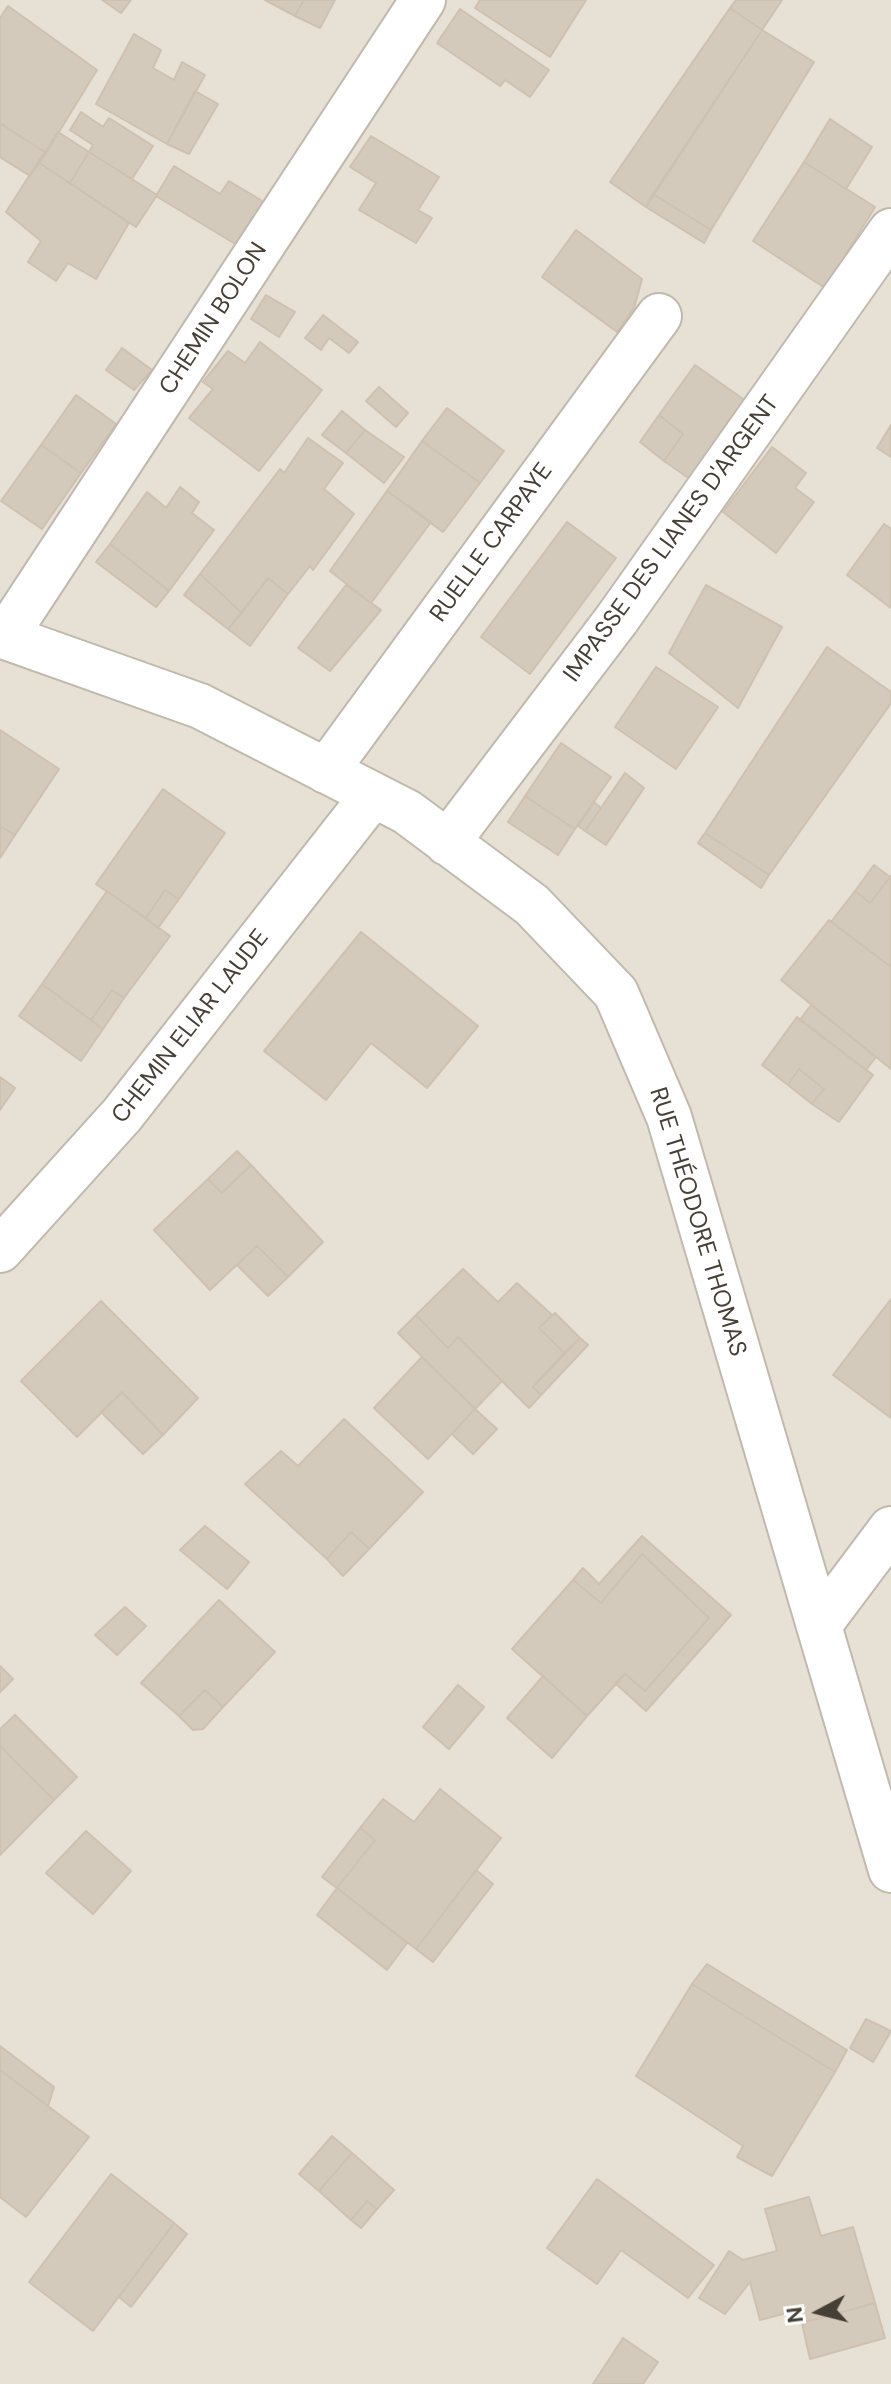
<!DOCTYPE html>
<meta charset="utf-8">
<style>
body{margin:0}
#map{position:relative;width:891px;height:2384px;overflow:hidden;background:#f2eee6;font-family:"DM Sans",sans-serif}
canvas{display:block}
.north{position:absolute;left:779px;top:2272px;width:80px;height:80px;-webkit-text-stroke:6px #fff;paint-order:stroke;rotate:263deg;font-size:22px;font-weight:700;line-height:32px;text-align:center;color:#453f36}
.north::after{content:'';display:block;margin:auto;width:28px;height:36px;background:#453f36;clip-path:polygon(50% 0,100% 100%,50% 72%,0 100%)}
</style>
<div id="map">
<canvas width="891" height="2384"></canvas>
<div class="north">N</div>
</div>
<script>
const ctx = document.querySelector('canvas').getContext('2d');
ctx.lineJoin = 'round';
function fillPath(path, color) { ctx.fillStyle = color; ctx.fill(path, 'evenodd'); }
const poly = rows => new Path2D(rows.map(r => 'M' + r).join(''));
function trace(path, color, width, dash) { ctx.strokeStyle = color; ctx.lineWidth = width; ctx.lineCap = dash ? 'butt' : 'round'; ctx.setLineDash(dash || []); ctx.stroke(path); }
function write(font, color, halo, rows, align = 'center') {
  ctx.font = font + ' "DM Sans",sans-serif'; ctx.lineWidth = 6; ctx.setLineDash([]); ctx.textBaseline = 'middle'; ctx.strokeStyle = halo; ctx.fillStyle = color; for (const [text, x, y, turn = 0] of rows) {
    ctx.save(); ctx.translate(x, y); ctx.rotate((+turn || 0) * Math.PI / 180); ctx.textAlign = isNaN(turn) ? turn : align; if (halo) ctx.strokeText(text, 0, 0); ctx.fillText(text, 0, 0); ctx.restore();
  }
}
fillPath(poly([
 [0,0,891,0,891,2384,0,2384]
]), '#e6e0d5');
const building = poly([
 [102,0,131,0,121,13,102,0],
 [265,0,304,0,295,16,265,0],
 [304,0,335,0,320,28,295,16,304,0],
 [480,0,586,0,550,57,475,8,480,0],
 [736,0,782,0,762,30,730,8,736,0],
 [8,6,97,70,46,153,0,123,0,18,8,6],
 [730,8,762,30,646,207,610,182,730,8],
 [460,9,549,70,530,97,505,80,500,86,437,43,460,9],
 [762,30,814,62,711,230,653,194,762,30],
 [134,34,161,50,153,68,174,80,182,62,205,75,167,144,96,104,134,34],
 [195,91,218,104,189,154,167,144,195,91],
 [81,112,103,127,109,118,153,146,132,179,89,152,93,145,70,130,81,112],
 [830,119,872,147,846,189,804,162,830,119],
 [0,123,46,153,30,176,0,157,0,123],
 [58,132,89,152,70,183,38,162,58,132],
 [371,136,439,177,418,210,432,218,416,243,359,210,376,183,350,167,371,136],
 [89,152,157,195,136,227,70,183,89,152],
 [38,162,129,223,96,279,68,263,56,281,28,262,41,241,6,212,38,162],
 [804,162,875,207,825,288,753,241,804,162],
 [174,166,220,194,229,181,264,202,237,245,156,196,174,166],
 [653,194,711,230,704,243,646,207,653,194],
 [576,230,642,279,634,308,617,332,542,277,576,230],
 [266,295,295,312,279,337,251,319,266,295],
 [323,315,358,342,349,353,329,338,321,350,305,338,323,315],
 [260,342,322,390,259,471,189,418,213,389,203,382,228,351,245,363,260,342],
 [122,348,152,370,134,390,106,370,122,348],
 [695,365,746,401,690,479,664,461,683,434,659,415,695,365],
 [379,387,408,413,396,427,366,401,379,387],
 [76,395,116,424,81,473,41,445,76,395],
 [447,408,504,451,480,483,422,441,447,408],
 [342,411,365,430,346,453,322,435,342,411],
 [659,415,683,434,664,461,640,442,659,415],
 [891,425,891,457,877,448,891,425],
 [365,430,404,457,384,483,346,453,365,430],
 [308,438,343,463,324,489,354,514,313,570,310,566,288,594,268,578,242,613,200,574,280,469,284,473,308,438],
 [422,441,480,483,443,532,387,491,422,441],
 [41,445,81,473,42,529,1,501,41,445],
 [772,447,806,473,795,488,814,502,776,553,723,512,772,447],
 [180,487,199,502,192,513,214,530,169,591,110,544,147,492,166,508,180,487],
 [387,491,431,522,371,603,330,571,387,491],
 [567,522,616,558,530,674,481,637,567,522],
 [884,524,891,529,891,608,847,575,884,524],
 [110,544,169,591,156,607,96,562,110,544],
 [200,574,242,613,228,629,184,595,200,574],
 [268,578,288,594,250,646,228,629,268,578],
 [346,585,381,610,330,671,298,648,346,585],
 [706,585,782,627,738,708,669,653,706,585],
 [827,647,891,692,891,703,769,875,705,833,827,647],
 [656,667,718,707,676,769,615,727,656,667],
 [0,730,59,769,15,835,0,826,0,730],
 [561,743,611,777,575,829,525,796,561,743],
 [625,773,644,788,606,845,585,831,625,773],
 [163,789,225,833,179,899,165,890,146,918,96,884,163,789],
 [525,796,575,829,558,855,508,822,525,796],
 [594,802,601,808,585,831,578,826,594,802],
 [0,826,15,835,0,858,0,826],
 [705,833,769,875,761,888,698,843,705,833],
 [874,865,890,877,870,903,855,891,874,865],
 [891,876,891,967,831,922,855,891,870,903,891,876],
 [165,890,179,899,158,928,146,918,165,890],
 [107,891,170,936,124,998,112,990,91,1020,42,984,107,891],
 [829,920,891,967,891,1069,781,980,829,920],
 [361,932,478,1026,427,1088,371,1043,326,1100,264,1051,361,932],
 [42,984,103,1029,81,1061,19,1016,42,984],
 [112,990,124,998,103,1029,91,1020,112,990],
 [811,1005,876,1057,866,1070,800,1020,811,1005],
 [797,1017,873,1075,839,1122,812,1104,824,1089,799,1069,788,1085,762,1065,797,1017],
 [799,1069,824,1089,812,1104,788,1085,799,1069],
 [0,1077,15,1088,0,1110,0,1077],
 [237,1151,251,1165,222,1193,208,1179,237,1151],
 [251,1165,323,1242,288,1277,257,1246,210,1290,154,1230,208,1179,222,1193,251,1165],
 [257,1246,288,1277,268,1296,237,1265,257,1246],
 [463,1269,498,1302,517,1283,552,1315,539,1328,564,1353,533,1387,541,1395,529,1408,458,1337,448,1348,416,1315,463,1269],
 [891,1299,891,1418,833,1375,891,1299],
 [101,1301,198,1398,163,1435,122,1392,77,1437,21,1381,101,1301],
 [555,1313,580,1338,564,1353,539,1328,555,1313],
 [416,1315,448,1348,458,1337,502,1381,475,1409,398,1333,416,1315],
 [580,1338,588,1345,541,1395,533,1387,580,1338],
 [422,1357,475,1409,428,1459,374,1408,422,1357],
 [122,1392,163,1435,143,1454,101,1412,122,1392],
 [475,1409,497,1429,473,1454,452,1434,475,1409],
 [344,1419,423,1492,369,1549,351,1532,327,1559,245,1484,281,1451,298,1466,344,1419],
 [205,1526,249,1562,227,1589,180,1550,205,1526],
 [351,1532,369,1549,343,1576,327,1559,351,1532],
 [642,1536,731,1615,646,1711,615,1683,625,1674,645,1691,709,1618,642,1554,601,1603,573,1580,583,1568,599,1584,642,1536],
 [642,1554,709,1618,645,1691,625,1674,587,1716,512,1649,573,1580,601,1603,642,1554],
 [219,1600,275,1652,223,1707,205,1690,179,1716,141,1683,219,1600],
 [125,1607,146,1626,117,1655,95,1635,125,1607],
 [0,1666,13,1679,0,1692,0,1666],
 [543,1676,587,1716,552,1758,507,1718,543,1676],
 [458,1685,484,1707,449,1749,423,1727,458,1685],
 [205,1690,223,1707,203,1729,193,1730,179,1716,205,1690],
 [15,1715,77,1777,54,1800,0,1746,0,1729,15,1715],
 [0,1746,54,1800,0,1855,0,1746],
 [440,1789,501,1838,416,1949,337,1888,375,1840,360,1828,383,1799,414,1822,440,1789],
 [360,1828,375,1840,337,1888,322,1877,360,1828],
 [86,1831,131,1871,93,1914,46,1873,86,1831],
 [476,1870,493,1884,433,1962,416,1949,476,1870],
 [337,1888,407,1943,387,1970,317,1915,337,1888],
 [707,1964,847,2050,835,2072,692,1984,707,1964],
 [692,1984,835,2072,772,2176,737,2157,743,2146,636,2076,692,1984],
 [866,2019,891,2031,873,2062,850,2048,866,2019],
 [0,2046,54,2087,48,2106,0,2070,0,2046],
 [0,2070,89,2137,26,2217,0,2197,0,2070],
 [332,2136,352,2153,319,2191,299,2174,332,2136],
 [352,2153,394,2190,377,2209,367,2201,351,2220,319,2191,352,2153],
 [111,2174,174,2223,93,2331,29,2282,111,2174],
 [597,2179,714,2265,688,2298,621,2250,597,2284,547,2248,597,2179],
 [809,2197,821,2236,853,2227,875,2303,802,2323,798,2310,760,2320,750,2282,725,2314,699,2298,729,2251,743,2260,777,2251,765,2209,809,2197],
 [367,2201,377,2209,361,2228,351,2220,367,2201],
 [174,2223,187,2234,131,2307,119,2297,174,2223],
 [875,2303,885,2338,810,2359,802,2323,875,2303],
 [623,2338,658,2362,643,2384,593,2384,623,2338]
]);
fillPath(building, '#d4cabc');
trace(building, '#cec1b0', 2);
const street = poly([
 [0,635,200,706,407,812,532,905,616,993,669,1117,891,1870],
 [5,637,423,0],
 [326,771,659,316],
 [447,843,617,619,891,231],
 [0,1250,122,1115,373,795],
 [819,1625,891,1529]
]);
trace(street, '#c0b9ac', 48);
trace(street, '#fff', 44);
write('24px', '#453f36', '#fff', [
 ["CHEMIN BOLON",214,319,-57],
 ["IMPASSE DES LIANES D'ARGENT",672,539,-54],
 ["RUELLE CARPAYE",492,543,-54],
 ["CHEMIN ELIAR LAUDE",191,1027,-52],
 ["RUE THÉODORE THOMAS",697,1222,73]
]);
</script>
